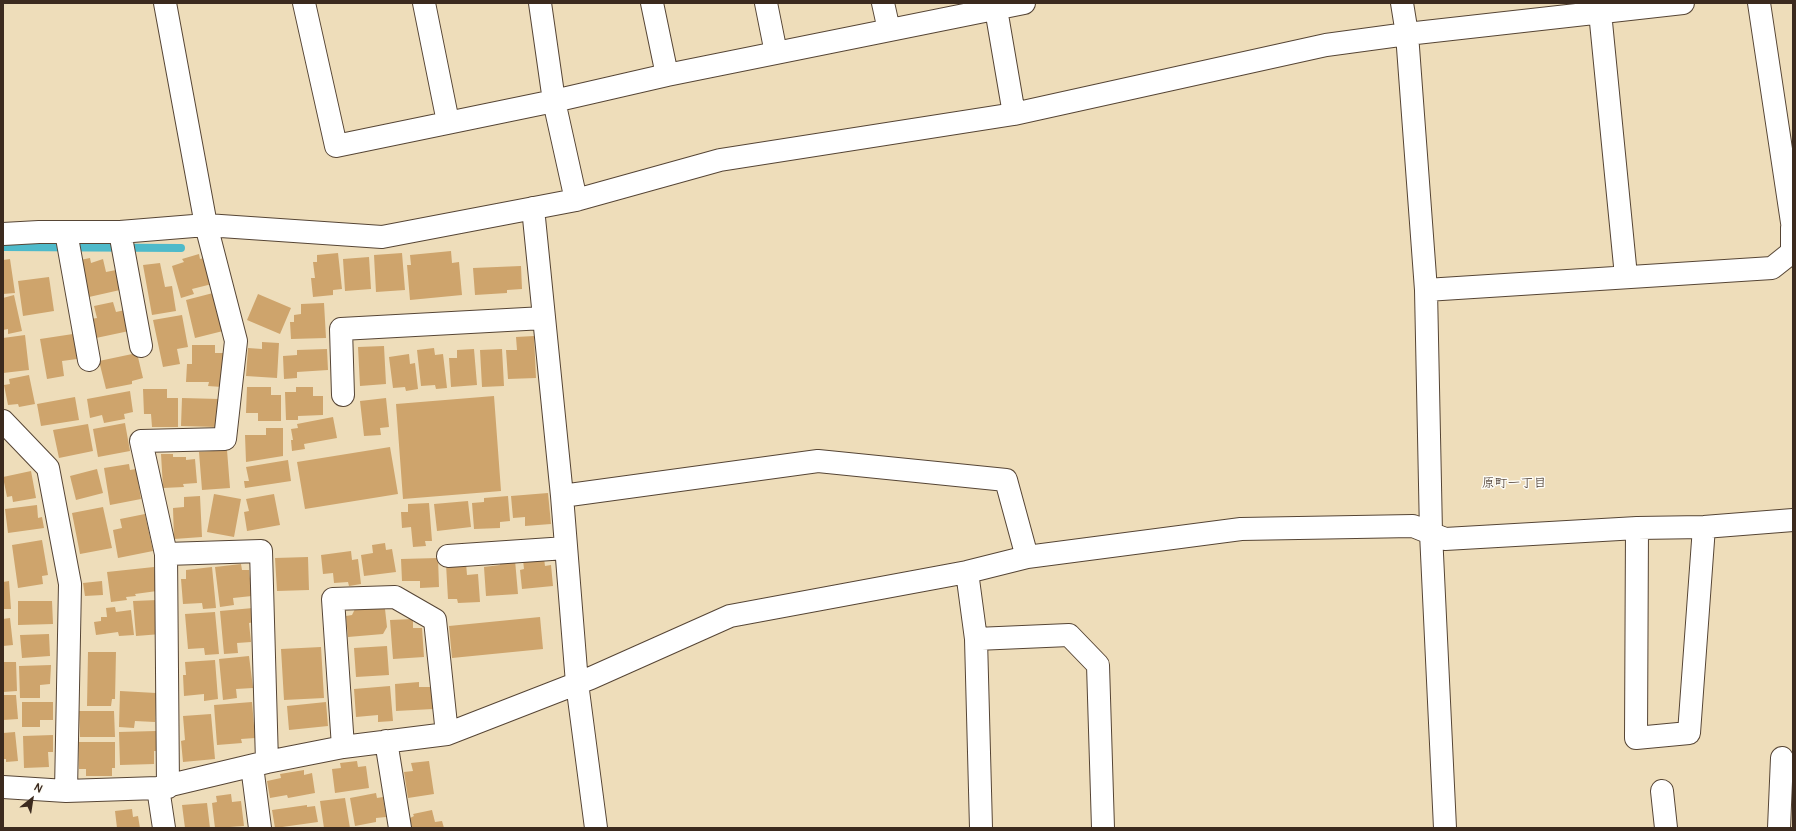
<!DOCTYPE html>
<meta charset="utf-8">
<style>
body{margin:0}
#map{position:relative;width:1796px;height:831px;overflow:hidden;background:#eeddba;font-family:Pangolin,sans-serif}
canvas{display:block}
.frame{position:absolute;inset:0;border:4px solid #3b2a1e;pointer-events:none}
.north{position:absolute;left:12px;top:779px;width:40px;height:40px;-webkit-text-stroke:3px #fdfcf7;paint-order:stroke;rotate:30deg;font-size:11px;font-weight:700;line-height:16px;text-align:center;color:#3b2a1e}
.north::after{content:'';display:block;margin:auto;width:14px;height:18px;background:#3b2a1e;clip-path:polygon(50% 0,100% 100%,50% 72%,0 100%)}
</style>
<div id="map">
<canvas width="1796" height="831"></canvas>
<div class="frame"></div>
<div class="north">N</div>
</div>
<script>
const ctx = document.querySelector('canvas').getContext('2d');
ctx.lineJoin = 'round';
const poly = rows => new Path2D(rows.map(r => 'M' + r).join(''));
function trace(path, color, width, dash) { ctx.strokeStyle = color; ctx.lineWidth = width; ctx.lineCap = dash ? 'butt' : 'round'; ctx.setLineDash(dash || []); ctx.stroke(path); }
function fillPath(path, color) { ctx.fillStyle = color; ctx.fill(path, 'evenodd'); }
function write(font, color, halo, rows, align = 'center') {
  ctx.font = font + ' Pangolin,"Klee One",sans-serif'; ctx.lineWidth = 3; ctx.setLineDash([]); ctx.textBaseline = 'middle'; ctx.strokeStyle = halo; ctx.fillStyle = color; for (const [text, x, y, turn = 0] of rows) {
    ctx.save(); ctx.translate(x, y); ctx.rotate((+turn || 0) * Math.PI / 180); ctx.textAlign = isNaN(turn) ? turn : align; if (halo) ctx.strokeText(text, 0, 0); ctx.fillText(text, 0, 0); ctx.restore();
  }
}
trace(poly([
 [3,247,181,248]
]), '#4ebaca', 8);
fillPath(poly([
 [451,251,452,263,459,262,462,295,410,300,407,265,411,265,410,255],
 [338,253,342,289,333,290,333,295,313,297,311,278,315,278,313,262,317,262,317,255],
 [402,253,405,290,376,292,374,255],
 [199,254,200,259,204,258,212,284,192,289,194,294,181,298,172,266,184,262,182,259],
 [369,257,371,289,345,291,343,259],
 [90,258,91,263,103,259,106,272,116,270,120,290,89,297,80,260],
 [10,259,15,293,3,294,3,260],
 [160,263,165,287,172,286,176,311,152,315,143,265],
 [521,266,522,289,507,290,507,293,475,295,473,268],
 [49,277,54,311,23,316,18,281],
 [213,293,223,331,195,338,186,300],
 [258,294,291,308,280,334,247,320],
 [14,295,22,331,8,334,8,329,3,330,3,298],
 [113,302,116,312,125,310,129,331,96,338,91,319,97,318,94,306],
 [324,303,326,338,291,339,290,322,294,322,294,315,301,314,301,304],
 [182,315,188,347,177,349,180,364,163,367,153,320],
 [73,334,77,359,62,361,64,376,47,379,40,339],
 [25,335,29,370,3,373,3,338],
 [534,336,536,378,508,379,506,350,517,350,516,337],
 [262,342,279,343,277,378,246,376,248,348,262,349],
 [192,345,215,345,215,353,223,353,222,387,208,386,209,382,186,382,187,364,192,364],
 [384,346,386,384,360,386,358,347],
 [434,348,435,355,443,354,447,388,436,389,435,385,421,386,417,350],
 [327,349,328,370,297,372,297,378,284,379,283,356,297,355,297,350],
 [474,349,477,385,451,387,449,358,457,358,457,350],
 [502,349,504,386,482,387,480,350],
 [137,353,143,378,132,381,132,384,106,389,99,361],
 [409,354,410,364,415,363,418,389,406,391,405,387,393,388,389,357],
 [29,375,35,404,19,407,18,404,8,405,4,385,10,384,9,379],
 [247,387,271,387,271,395,281,395,281,421,258,421,258,413,246,413],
 [296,387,313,387,313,396,323,396,323,415,298,416,298,420,286,420,285,392,296,392],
 [143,389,167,389,167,398,178,398,178,427,152,427,151,414,144,414],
 [130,391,133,412,124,414,125,419,104,423,102,415,90,418,87,399],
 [494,396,501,491,403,499,396,404],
 [75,397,79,420,41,426,37,404],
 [182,398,219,399,218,427,181,426],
 [386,398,389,427,380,428,381,435,364,436,360,401],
 [333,417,337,438,304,444,305,449,292,451,291,440,293,440,291,429,298,428,297,424],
 [125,423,130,451,98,457,93,429],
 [88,424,93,451,59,458,53,430],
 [266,428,283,428,283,456,246,462,245,435,266,435],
 [390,447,398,494,305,509,297,462],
 [227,450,230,488,202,490,199,452],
 [161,454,173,454,173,457,186,457,186,460,195,459,197,483,183,484,184,487,163,488],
 [288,460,291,481,245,488,244,481,249,481,246,467],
 [129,464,130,470,136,469,141,499,110,505,104,468],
 [97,469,103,493,76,500,70,476],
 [31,471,36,498,13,502,12,496,7,497,3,477],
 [548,493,551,524,525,526,525,517,513,518,511,496],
 [214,494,241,499,234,537,207,532],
 [274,494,280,525,247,531,244,512,249,511,246,499],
 [200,496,202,537,174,539,173,508,184,507,184,497],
 [508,496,510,521,500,522,500,528,474,529,472,503,484,502,484,498],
 [468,501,471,527,437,531,434,504],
 [429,503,432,541,425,541,426,546,413,547,411,527,402,528,401,512,408,512,408,504],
 [37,505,38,518,42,517,44,528,8,533,5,509],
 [103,507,112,548,80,554,72,513],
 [145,514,153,551,118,558,113,530,122,528,120,519],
 [42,540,48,575,42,576,43,584,18,588,12,545],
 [385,543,386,550,392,549,396,572,364,576,361,555,373,553,372,545],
 [351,551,352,560,358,559,361,584,349,586,348,582,334,583,333,573,323,574,321,555],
 [308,557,309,590,277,591,275,558],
 [438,558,439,587,420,588,420,581,402,581,401,559],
 [544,558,545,566,551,565,553,586,522,589,520,570,524,569,523,560],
 [515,560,518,594,486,596,484,567,500,565,500,561],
 [466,563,467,575,478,574,480,602,458,603,457,599,448,599,446,564],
 [241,564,242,570,249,570,252,596,233,598,234,605,220,607,215,567],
 [154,567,157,591,135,594,136,596,126,597,127,600,111,602,107,572],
 [212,567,216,608,203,609,202,603,183,604,181,579,186,579,186,570],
 [9,581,11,609,3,609,3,582],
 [102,581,103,595,85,596,83,583],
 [158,600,161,634,136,636,133,601],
 [18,601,52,601,53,624,18,625],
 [376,605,380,609,385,609,387,627,383,634,348,637,346,616,352,615,356,607],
 [115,607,116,612,131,610,134,635,119,636,118,632,96,635,94,622,101,621,101,617,107,617,106,608],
 [253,608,254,622,249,623,251,642,237,643,238,653,224,654,220,611],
 [215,612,219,654,205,655,204,648,188,649,185,614],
 [540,617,543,649,452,658,449,626],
 [10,618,13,645,3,646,3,619],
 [413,619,413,628,422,628,424,657,393,659,390,620],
 [49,634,50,656,22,658,20,635],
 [387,646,389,675,356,677,354,648],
 [321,647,324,698,284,700,281,649],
 [88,652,116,652,115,699,112,699,111,706,87,706],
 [249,656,253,688,236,689,237,698,223,700,219,659],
 [215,660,218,699,204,701,204,694,184,696,183,675,186,675,185,662],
 [3,662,16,662,17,691,3,692],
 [51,665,50,684,40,685,40,698,20,698,19,666],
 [419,682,419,687,431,687,433,709,396,711,395,684],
 [390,686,393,721,378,722,378,715,356,717,354,689],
 [120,691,156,693,155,722,135,721,134,728,119,727],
 [3,695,16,695,18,719,3,720],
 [22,702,53,702,53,720,40,720,40,727,22,727],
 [252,702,255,738,241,739,242,743,217,745,214,705],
 [326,702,328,726,289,730,287,706],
 [79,711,114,711,115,737,80,737],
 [211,714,215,759,183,762,181,741,185,740,183,716],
 [156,731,157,751,154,751,154,764,120,765,119,732],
 [15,732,18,761,6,762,6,759,3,759,3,733],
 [53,735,53,752,48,752,49,767,24,768,23,736],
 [79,742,115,742,115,768,112,768,112,776,86,776,86,769,79,769],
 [357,761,358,767,366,766,369,788,335,793,332,769,341,768,340,763],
 [429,761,434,794,408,798,404,772,413,771,411,763],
 [304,770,304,775,312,773,315,793,288,798,287,795,270,798,267,781,281,778,280,774],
 [376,793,377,798,383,797,386,817,376,818,376,822,355,826,350,798],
 [231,794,232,802,241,801,244,826,215,828,212,803,217,802,216,796],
 [345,798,350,828,324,828,320,801],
 [207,803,210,828,185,828,182,805],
 [307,805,307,807,315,806,318,822,275,828,272,810],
 [132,809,133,817,138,816,140,828,117,828,115,811],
 [432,810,435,822,442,821,444,828,412,828,410,818,414,816,413,814]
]), '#cea46c');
const minor = poly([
 [165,3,206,225,236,341,225,439,141,441,166,554,168,787],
 [304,3,336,146,554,101,667,75,1024,3],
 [424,3,448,122],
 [540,3,554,101,576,200],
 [652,3,667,75],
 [766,3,776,53],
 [883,3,889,30],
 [1402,3,1407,34,1426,290,1431,533,1445,828],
 [1759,3,1793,229],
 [996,9,1014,114],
 [1600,12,1626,276],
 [533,208,562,496,577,683,596,828],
 [66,232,89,360],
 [120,232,141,346],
 [3,234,39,232,120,232,206,225,382,237,576,200,720,160,1014,114,1326,45,1407,34,1683,3],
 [1426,290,1772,268,1792,252,1792,228],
 [343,395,341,329,544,318],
 [3,421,48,468,70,584,66,791],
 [562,496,818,461,1006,480,1027,557],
 [1637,528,1636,738,1689,733,1704,527],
 [166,554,261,551,267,762],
 [448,556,566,548],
 [967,572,976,639,981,828],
 [976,639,1069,635,1098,665,1103,828],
 [386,741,400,828],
 [343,747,333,599,395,597,435,620,447,734],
 [252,766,260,828],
 [3,787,66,791,158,788,267,762,343,747,447,734,591,678,730,616,967,572,1027,557,1241,529,1413,526,1445,539,1637,528,1704,527,1793,520],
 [158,788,164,828],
 [1662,791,1666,828],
 [1779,828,1782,758]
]);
trace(minor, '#564535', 24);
trace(minor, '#fff', 22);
write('13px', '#3b2a1e', '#fdfcf7', [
 ["原町一丁目",1514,484]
]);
</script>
